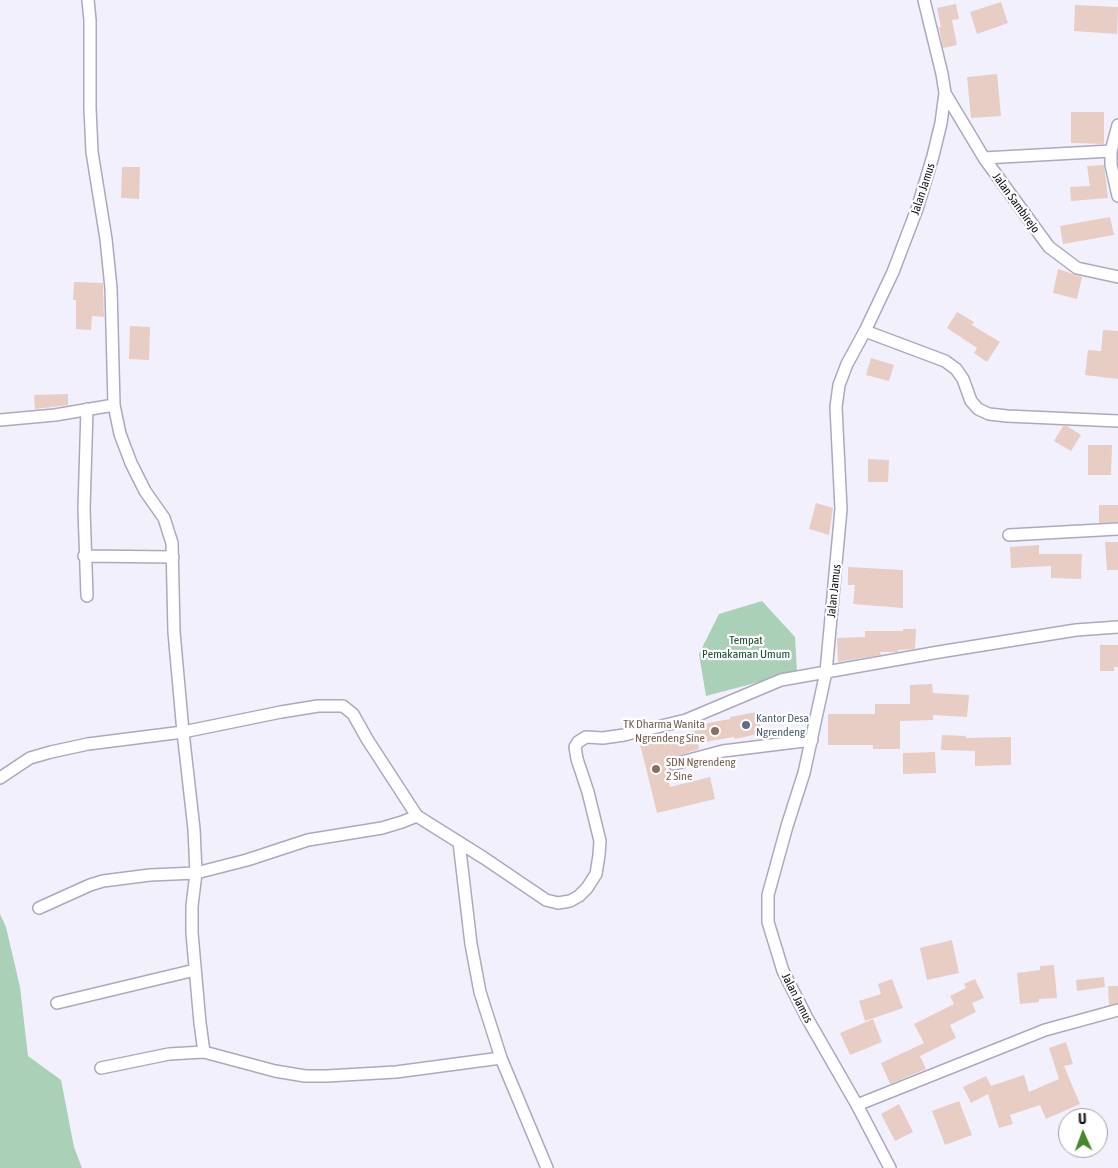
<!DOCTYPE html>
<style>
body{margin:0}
#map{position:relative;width:1118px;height:1168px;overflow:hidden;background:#f3f0fe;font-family:"Asap Condensed",sans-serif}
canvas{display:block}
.north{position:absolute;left:1058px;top:1108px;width:50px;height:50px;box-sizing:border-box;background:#fff;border:1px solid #a09fa2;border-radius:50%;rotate:358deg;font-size:14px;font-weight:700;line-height:20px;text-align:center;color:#110f16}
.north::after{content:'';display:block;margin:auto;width:18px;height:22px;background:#45872a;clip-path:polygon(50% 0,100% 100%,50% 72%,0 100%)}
</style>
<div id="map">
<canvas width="1118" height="1168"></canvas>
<div class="north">U</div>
</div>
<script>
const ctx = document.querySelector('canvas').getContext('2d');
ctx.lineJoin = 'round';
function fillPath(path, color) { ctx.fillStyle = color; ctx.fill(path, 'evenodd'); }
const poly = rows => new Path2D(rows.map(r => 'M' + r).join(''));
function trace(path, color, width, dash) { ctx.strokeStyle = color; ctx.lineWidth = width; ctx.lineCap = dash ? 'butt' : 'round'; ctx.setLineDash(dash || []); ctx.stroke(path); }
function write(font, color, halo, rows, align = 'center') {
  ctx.font = font + ' "Asap Condensed",sans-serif'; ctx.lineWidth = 4.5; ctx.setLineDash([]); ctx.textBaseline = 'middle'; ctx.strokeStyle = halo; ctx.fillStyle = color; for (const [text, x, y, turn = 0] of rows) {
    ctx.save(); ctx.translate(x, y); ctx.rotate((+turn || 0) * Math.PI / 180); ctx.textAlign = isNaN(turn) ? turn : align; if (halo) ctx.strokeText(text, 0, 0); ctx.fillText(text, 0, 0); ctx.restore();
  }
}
fillPath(poly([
 [762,601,795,637,797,672,706,696,699,654,719,614],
 [0,914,6,927,20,987,28,1056,61,1080,74,1147,82,1168,0,1168]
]), '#aad0b7');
fillPath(poly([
 [1001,2,1008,23,977,34,970,12],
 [956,4,959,19,952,20,957,45,943,48,939,27,941,27,937,8],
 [1075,5,1118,7,1117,34,1074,31],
 [997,74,1001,116,971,118,967,77],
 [1071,112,1104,112,1104,144,1071,143],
 [1104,165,1108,198,1071,201,1070,187,1090,186,1087,166],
 [122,167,140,167,139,199,121,198],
 [1110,217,1114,235,1063,244,1060,226],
 [1058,269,1082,277,1077,299,1053,293],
 [74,282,103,283,104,317,92,316,91,330,76,329,76,300,73,300],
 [957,312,974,322,972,325,1000,342,987,362,974,353,977,348,947,328],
 [130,326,150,327,149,360,129,359],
 [1103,330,1118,331,1118,379,1085,375,1088,350,1101,351],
 [871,358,894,365,889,381,866,375],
 [68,394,68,405,35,409,34,395],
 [1063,426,1067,426,1081,435,1071,451,1054,441],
 [1088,445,1112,445,1111,475,1088,475],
 [868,459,889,460,888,482,868,482],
 [816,503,833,508,829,535,809,529],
 [1099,505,1118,505,1118,522,1099,523],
 [1105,542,1118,542,1118,570,1107,570],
 [1039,545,1039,554,1082,554,1081,579,1051,578,1051,566,1011,568,1010,547],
 [848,567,903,570,903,608,853,604,855,585,848,585],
 [903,629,916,629,915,649,898,650,898,652,880,652,881,655,838,662,837,638,865,637,865,631,903,631],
 [1100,645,1118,645,1118,667,1114,667,1114,671,1100,671],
 [932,684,933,693,969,695,967,717,933,715,933,720,900,721,900,749,873,749,873,745,828,745,828,714,875,714,875,704,910,704,910,685],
 [757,712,762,733,735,739,734,737,698,743,699,749,664,760,670,787,710,777,715,799,657,813,640,744,699,730,698,725,730,719,730,717],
 [942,735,966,736,966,738,1011,737,1011,765,975,766,975,751,941,750],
 [935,752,936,773,903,774,903,753],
 [952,940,959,973,927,980,920,948],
 [1054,965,1057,998,1039,999,1039,1002,1020,1004,1017,973,1040,970,1040,966],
 [1104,977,1105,987,1077,991,1076,980],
 [892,979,903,1008,865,1021,859,1001,881,994,878,984],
 [975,979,984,998,972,1003,976,1012,950,1025,956,1038,920,1056,926,1069,890,1084,881,1063,924,1043,914,1024,954,1004,950,996,966,988,964,984],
 [1108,986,1118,986,1118,1003,1109,1005],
 [873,1019,882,1042,850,1055,840,1033],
 [1066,1042,1073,1064,1064,1066,1080,1104,1046,1119,1040,1105,1010,1115,1013,1124,999,1128,988,1094,971,1103,963,1087,986,1076,991,1086,1024,1075,1029,1092,1059,1079,1049,1048],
 [959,1101,972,1135,945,1145,932,1111],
 [899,1104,913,1132,895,1141,881,1114]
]), '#e7cdc3');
const minor = poly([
 [88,0,90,20,90,108,92,152,106,239,111,288,114,405,120,434,131,463,145,491,164,518,172,543,174,632,183,732,194,829,196,873,192,906,192,933,200,1023,204,1052],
 [945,93,984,158,1049,247,1077,268,1118,277],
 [1118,125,1111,151,1111,165,1118,196],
 [984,158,1111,151],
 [865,331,945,361,956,369,963,379,971,401,978,409,989,414,1007,416,1118,421],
 [0,420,55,415,114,405],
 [1009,535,1118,529],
 [84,556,173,557],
 [87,596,84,509,87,409],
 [674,764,723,751,812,740],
 [0,778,30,758,51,752,88,744,183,732,281,712,318,706,343,706,353,714,367,739,417,816,484,858,546,900,558,903,570,901,579,896,587,888,596,874,599,855,600,841,588,792,577,759,575,747,578,742,586,737,603,738,624,735,686,720,781,680,939,652,1076,630,1118,627],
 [459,842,471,944,480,992,501,1058,547,1168],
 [39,908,90,885,103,881,150,875,196,873,247,860,308,840,382,828,402,822,417,816],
 [57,1003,195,970],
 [101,1068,169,1054,204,1052,275,1071,305,1076,327,1076,396,1072,501,1058],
 [857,1105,1045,1030,1118,1010],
 [890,1168,857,1105,807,1018,783,971,768,922,768,895,787,826,804,773,826,672,841,509,836,407,839,385,847,364,865,331,893,272,917,209,933,156,941,123,945,93,942,74,924,0]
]);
trace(minor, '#ada8be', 14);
trace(minor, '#fff', 11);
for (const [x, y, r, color] of [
 [746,725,5,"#5c6f8a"],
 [715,731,5,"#8d6e63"],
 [656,769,5,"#8d6e63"]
]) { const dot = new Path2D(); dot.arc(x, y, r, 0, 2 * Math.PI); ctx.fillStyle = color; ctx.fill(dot); trace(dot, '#fff', 2); }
write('12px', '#110f16', '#fff', [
 ["Jalan Jamus",923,189,-72],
 ["Jalan Sambirejo",1016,203,54],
 ["Jalan Jamus",834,591,-84],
 ["Jalan Jamus",797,998,63]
]);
write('12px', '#145031', '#fff', [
 ["Tempat",746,640],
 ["Pemakaman Umum",746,654]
]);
write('12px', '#4e5e75', '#fff', [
 ["Kantor Desa",756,718],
 ["Ngrendeng",756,732]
], 'left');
write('12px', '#785e54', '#fff', [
 ["TK Dharma Wanita",705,724],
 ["Ngrendeng Sine",705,738],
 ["SDN Ngrendeng",666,762,"left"],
 ["2 Sine",666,776,"left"]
], 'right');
</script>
